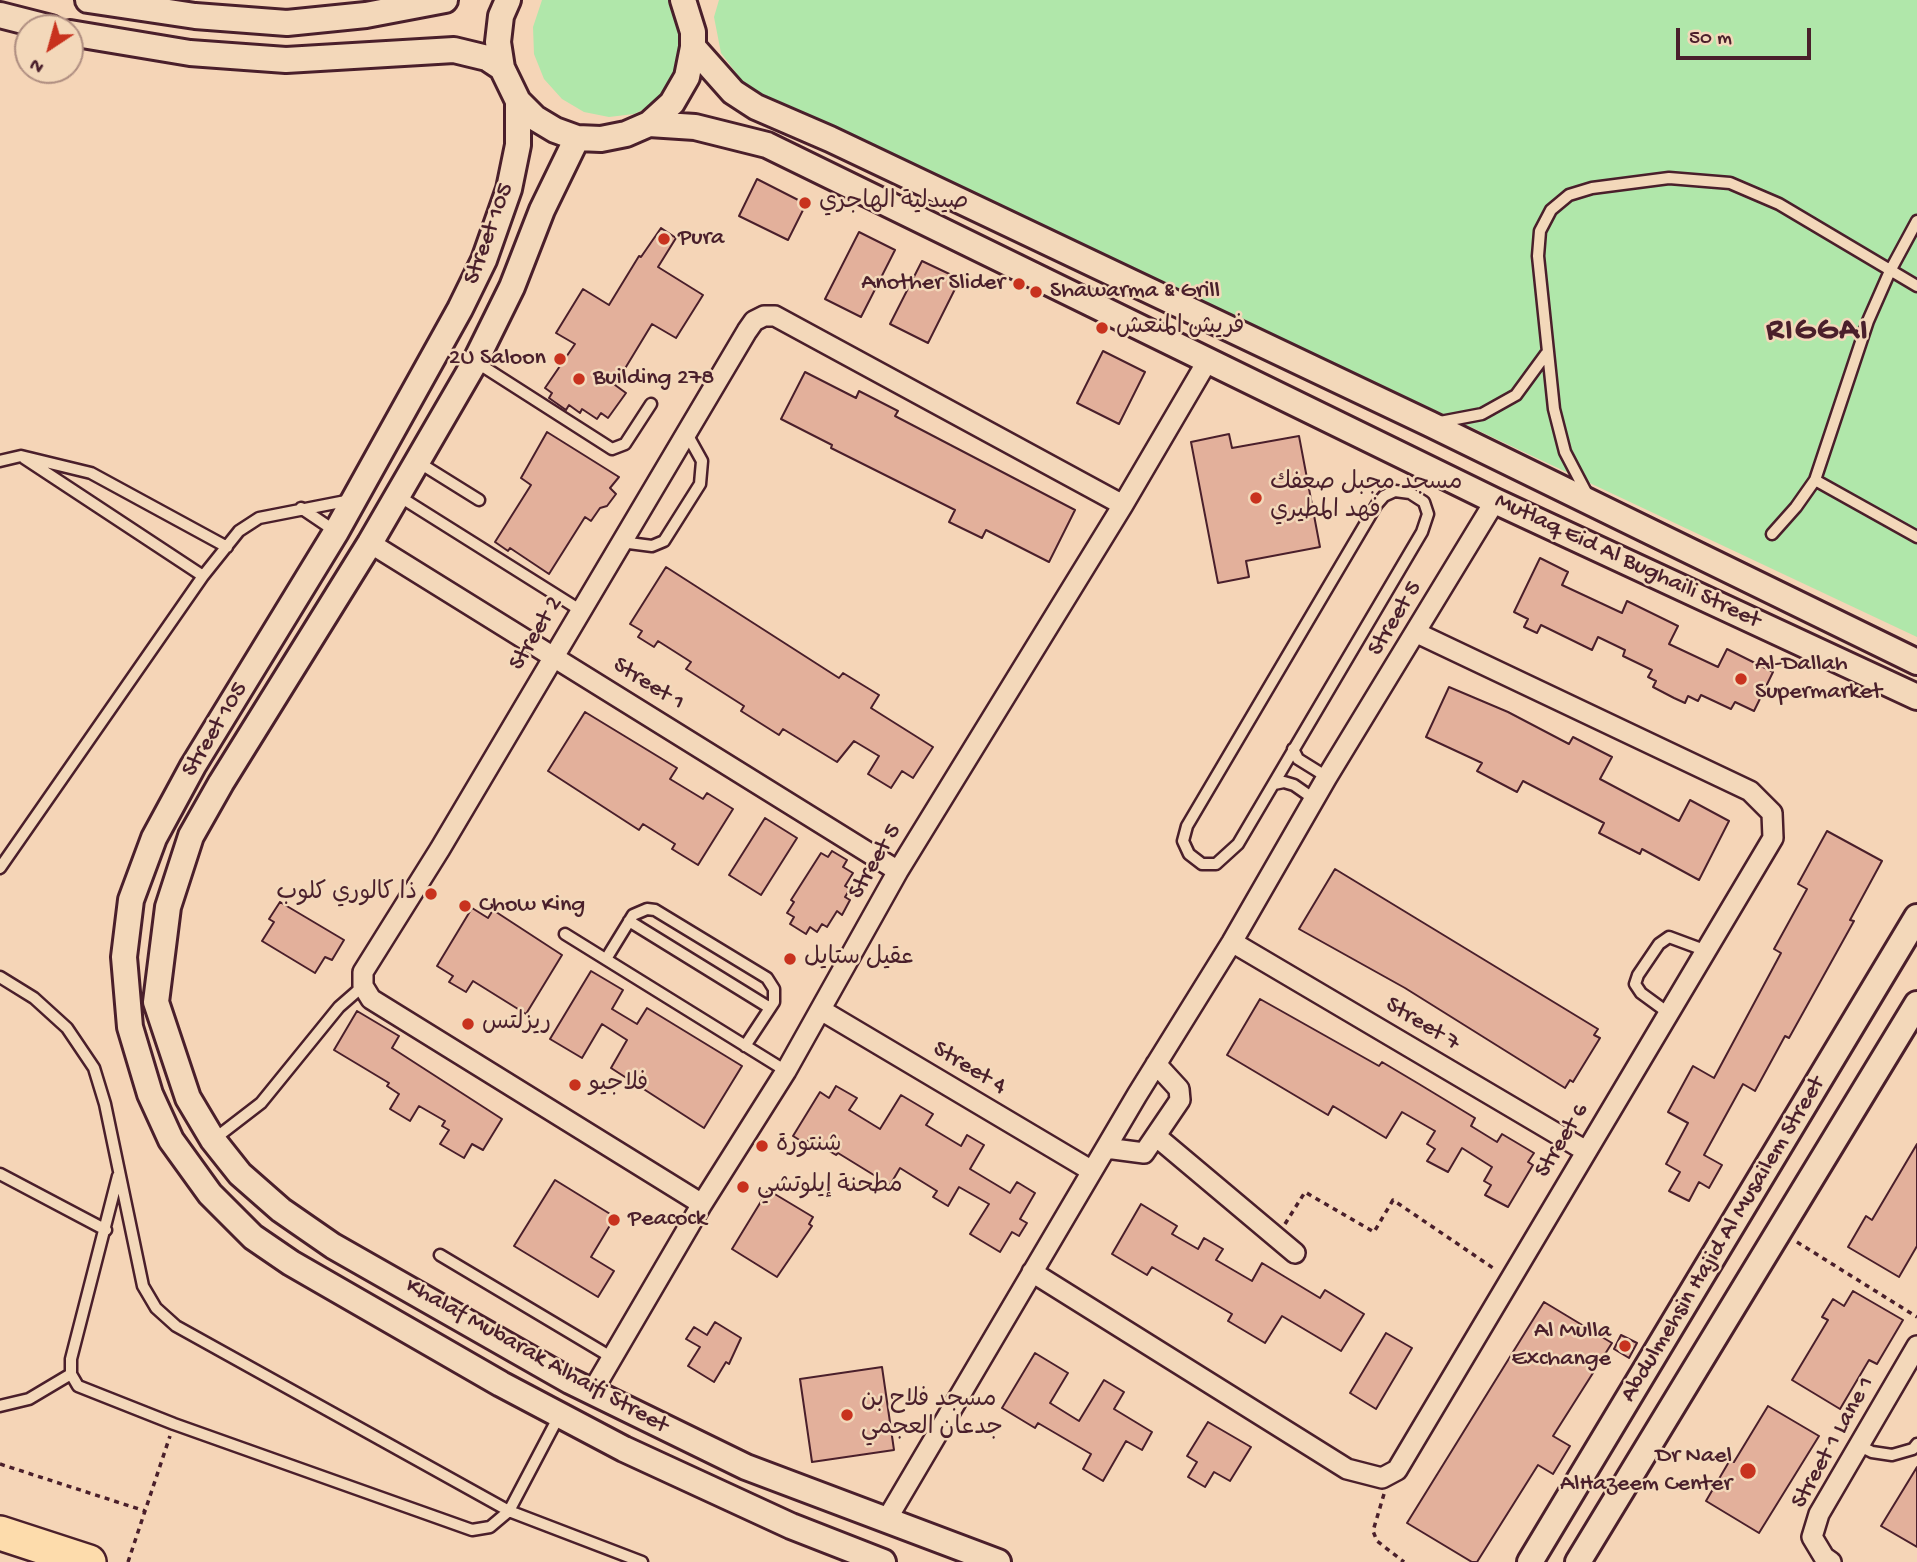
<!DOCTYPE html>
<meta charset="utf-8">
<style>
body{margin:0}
#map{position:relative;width:1917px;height:1562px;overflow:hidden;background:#f5d5b7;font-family:"Gochi Hand",sans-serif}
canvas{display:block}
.north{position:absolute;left:14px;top:14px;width:70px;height:70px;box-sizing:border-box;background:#f3d8ba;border:2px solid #af8e81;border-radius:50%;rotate:216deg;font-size:19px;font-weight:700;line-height:28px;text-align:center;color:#4a1f2b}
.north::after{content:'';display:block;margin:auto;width:24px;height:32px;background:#c8321e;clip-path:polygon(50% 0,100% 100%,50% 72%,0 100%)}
.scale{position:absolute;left:1676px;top:28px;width:135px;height:32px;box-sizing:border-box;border:4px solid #4a1f2b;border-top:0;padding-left:9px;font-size:21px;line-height:24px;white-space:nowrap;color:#4a1f2b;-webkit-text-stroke:5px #f3d8ba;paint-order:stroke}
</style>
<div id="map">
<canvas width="1917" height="1562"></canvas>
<div class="north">N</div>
<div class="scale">50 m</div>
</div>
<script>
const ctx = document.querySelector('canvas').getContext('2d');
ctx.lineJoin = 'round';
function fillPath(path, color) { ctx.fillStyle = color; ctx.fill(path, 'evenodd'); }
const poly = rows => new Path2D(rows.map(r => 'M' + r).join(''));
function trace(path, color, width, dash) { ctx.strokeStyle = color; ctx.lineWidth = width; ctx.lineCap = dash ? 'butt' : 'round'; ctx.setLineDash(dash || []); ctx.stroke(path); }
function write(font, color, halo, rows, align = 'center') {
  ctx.font = font + ' "Gochi Hand","Playpen Sans Arabic",sans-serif'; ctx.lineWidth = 5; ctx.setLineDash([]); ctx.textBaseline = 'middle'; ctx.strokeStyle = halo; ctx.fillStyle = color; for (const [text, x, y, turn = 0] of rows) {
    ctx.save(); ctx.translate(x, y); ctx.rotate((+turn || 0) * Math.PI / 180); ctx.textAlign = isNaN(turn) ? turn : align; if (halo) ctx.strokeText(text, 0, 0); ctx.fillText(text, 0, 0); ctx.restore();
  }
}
fillPath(poly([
 [542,0,681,0,688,63,657,103,634,114,609,117,584,112,562,99,544,79,534,54,533,27],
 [719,0,1917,0,1917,637,746,86,721,53,714,17]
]), '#b0e7aa');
const building = poly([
 [757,179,806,204,788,240,739,216,757,179],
 [661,228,676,238,658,267,703,295,676,338,652,324,615,385,626,393,608,418,601,413,597,419,582,409,580,413,569,405,566,410,549,398,552,393,545,388,575,344,556,333,583,289,609,305,639,256,641,257,661,228],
 [859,232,895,250,861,317,825,299,859,232],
 [922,261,960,279,928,343,890,324,922,261],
 [1103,351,1145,372,1119,424,1077,403,1103,351],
 [805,372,856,398,859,391,898,411,895,416,1075,510,1049,562,986,530,982,538,949,522,955,510,831,448,832,445,781,419,805,372],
 [547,432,619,477,610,488,616,494,607,506,600,508,591,521,585,517,549,574,510,548,508,551,495,542,531,485,521,478,547,432],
 [1229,434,1232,448,1299,436,1320,547,1246,561,1249,577,1218,583,1191,442,1229,434],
 [1540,558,1568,572,1562,585,1622,613,1627,601,1678,626,1669,644,1718,667,1727,649,1773,672,1754,711,1735,702,1731,709,1701,695,1698,701,1688,696,1685,703,1674,698,1653,687,1656,681,1648,677,1652,670,1623,656,1625,650,1598,637,1592,650,1541,625,1537,633,1524,627,1528,619,1514,612,1540,558],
 [666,567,839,678,843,673,879,695,871,708,933,747,913,778,902,771,891,788,868,774,879,756,854,741,837,762,783,729,779,735,741,711,744,706,686,669,691,662,658,641,654,647,638,637,642,631,630,624,666,567],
 [1449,687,1508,712,1569,744,1573,737,1612,757,1600,779,1679,821,1690,800,1729,821,1699,880,1642,849,1640,854,1599,833,1604,823,1523,781,1517,792,1477,771,1482,763,1426,737,1449,687],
 [585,712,677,768,670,779,703,799,707,793,733,809,698,865,672,849,675,844,643,824,639,830,548,771,585,712],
 [765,818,797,838,761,895,729,875,765,818],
 [1827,831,1882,861,1850,920,1854,921,1789,1038,1785,1036,1755,1091,1743,1084,1704,1155,1722,1165,1709,1188,1699,1182,1689,1201,1669,1191,1680,1172,1666,1164,1688,1123,1668,1112,1693,1066,1714,1078,1781,953,1774,949,1807,889,1798,884,1827,831],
 [832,851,847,860,843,867,853,873,845,886,850,889,845,897,850,900,842,915,837,911,827,927,822,924,817,932,810,927,806,934,790,924,794,917,787,913,794,902,791,900,821,853,828,857,832,851],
 [1335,869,1598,1029,1594,1035,1600,1038,1573,1082,1570,1080,1565,1088,1405,988,1299,929,1335,869],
 [280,902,344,940,332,960,325,957,315,973,262,941,274,922,269,919,280,902],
 [472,908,488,918,493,910,562,955,526,1014,473,981,466,992,449,982,453,976,437,966,472,908],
 [591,971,623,990,612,1009,637,1024,647,1008,742,1066,704,1128,611,1068,627,1040,602,1024,582,1058,550,1039,591,971],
 [1260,999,1379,1066,1382,1062,1419,1084,1475,1118,1471,1126,1497,1142,1502,1134,1534,1153,1528,1162,1533,1165,1508,1207,1485,1195,1491,1185,1484,1181,1492,1167,1462,1148,1448,1172,1427,1161,1435,1149,1427,1144,1435,1131,1402,1112,1386,1138,1333,1106,1328,1115,1227,1055,1260,999],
 [357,1011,399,1036,392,1048,502,1119,483,1150,472,1144,464,1158,440,1144,449,1130,442,1126,445,1121,419,1106,410,1121,390,1109,399,1094,387,1086,389,1083,334,1050,357,1011],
 [836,1086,857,1098,849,1110,880,1129,901,1095,933,1114,926,1125,961,1146,967,1135,984,1145,970,1169,1010,1193,1017,1182,1035,1193,1020,1219,1027,1223,1019,1236,1012,1232,1000,1252,970,1234,989,1204,959,1187,948,1206,933,1197,937,1191,900,1168,890,1185,838,1153,836,1155,809,1139,806,1144,793,1136,820,1092,829,1098,836,1086],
 [1917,1144,1917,1246,1899,1277,1848,1247,1866,1216,1872,1220,1917,1144],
 [555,1180,615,1217,591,1257,614,1271,598,1297,514,1246,555,1180],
 [768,1190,813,1217,809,1224,812,1226,777,1277,732,1249,768,1190],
 [1141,1204,1177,1226,1172,1234,1198,1249,1204,1238,1223,1249,1216,1260,1252,1281,1262,1263,1320,1298,1325,1290,1364,1314,1341,1351,1282,1316,1265,1343,1228,1321,1232,1314,1152,1267,1147,1275,1112,1254,1141,1204],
 [1853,1291,1903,1320,1877,1364,1869,1360,1840,1409,1792,1380,1828,1320,1822,1317,1833,1299,1844,1306,1853,1291],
 [1544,1302,1612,1343,1553,1436,1570,1446,1553,1474,1538,1465,1477,1562,1472,1562,1407,1523,1544,1302],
 [715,1322,741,1338,729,1364,726,1362,714,1382,688,1366,700,1347,686,1339,694,1327,707,1335,715,1322],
 [1386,1333,1412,1348,1376,1409,1350,1393,1386,1333],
 [1621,1335,1637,1343,1629,1358,1614,1349,1621,1335],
 [1035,1353,1068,1373,1050,1403,1079,1421,1104,1380,1124,1392,1114,1409,1152,1432,1142,1450,1126,1441,1103,1481,1083,1469,1091,1454,1038,1423,1035,1428,1002,1408,1035,1353],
 [882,1367,894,1450,812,1462,800,1379,882,1367],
 [1768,1406,1819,1436,1759,1533,1706,1501,1730,1460,1734,1462,1768,1406],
 [1208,1422,1251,1447,1230,1481,1214,1472,1205,1487,1188,1477,1197,1462,1187,1456,1208,1422],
 [1917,1467,1917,1547,1881,1526,1917,1467]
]);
fillPath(building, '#e3b09b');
trace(building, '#4a1f2b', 2);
const service = poly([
 [476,362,612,449,625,444,651,404],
 [1440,422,1482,414,1516,395,1546,354],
 [24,458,203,576],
 [0,461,21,456,91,473,227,547],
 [418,462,479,500],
 [1815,480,1917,537],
 [1395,491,1410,493,1424,502,1428,514,1422,532,1238,844,1216,864,1202,864,1189,854,1183,841,1187,826,1377,504,1384,496,1395,491],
 [1587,494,1565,452,1554,409,1538,256,1540,231,1551,210,1569,195,1592,188,1669,178,1730,183,1779,204,1917,286],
 [397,495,580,610],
 [301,508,335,531],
 [1772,534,1796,507,1815,480,1868,321,1890,271,1917,221],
 [621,542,652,546,664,541,700,484,702,461,687,434],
 [1293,749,1298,759,1327,777],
 [1274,784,1284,782,1294,785,1314,799],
 [0,868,203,576,239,531,259,518,351,500],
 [629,921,770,1008],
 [565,934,786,1071],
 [606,959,633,915,647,909,655,910,767,978,774,989,774,1002,745,1046],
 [0,977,34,998,67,1028,94,1068,105,1104,143,1286,156,1308,176,1326,509,1511,642,1562],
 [1667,1012,1641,993,1635,984,1638,975,1659,944,1669,937,1704,950],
 [213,1140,261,1103,339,1007,363,986],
 [0,1174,106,1230],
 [118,1176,71,1359,71,1374,78,1386,174,1424,472,1530,490,1527,509,1511,559,1416],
 [440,1255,611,1357],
 [0,1406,29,1399,71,1374],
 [1858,1445,1872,1452,1892,1455,1913,1449,1917,1444]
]);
const minor = poly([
 [370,543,898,871],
 [1232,942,1586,1151],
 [821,1010,1092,1171],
 [1157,1137,1295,1253],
 [1106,1148,1144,1153,1180,1100,1179,1089,1156,1064],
 [702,1204,371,999,363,986,363,972,440,849,747,331,754,321,764,316,775,316,1123,505],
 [1032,1272,1347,1469,1382,1478,1397,1470,1773,838,1772,813,1750,791,1417,633],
 [592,1392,702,1204,786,1071,898,871,1123,505,1208,360],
 [887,1519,1137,1095,1232,942,1327,777,1495,501],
 [1831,1562,1824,1557,1812,1537,1819,1514,1917,1346]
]);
const tertiary = poly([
 [88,0,195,16,287,23,366,15,445,0],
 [508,0,501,16,498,42,502,68,518,101,535,118,555,130,577,138,601,139,626,134,649,124,672,103,687,77,693,47,693,32,683,0],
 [0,15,51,28],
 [70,33,190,53,286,60,454,50,487,58,502,68],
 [693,47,733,92,756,107,830,139,1430,424,1917,662],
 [518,101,518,145,509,189,484,260,460,309,336,532,193,766,154,838,131,900,124,957,130,1027,150,1094,171,1140,210,1194,253,1237,291,1263,501,1384,624,1449,791,1526,883,1562],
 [649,124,695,127,767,145,1495,501,1917,697],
 [577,138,542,210,512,287,475,362,370,543,221,783,191,836,168,907,156,1002,188,1098,213,1140,240,1174,281,1210,333,1246,570,1381,746,1467,998,1562],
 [1530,1562,1917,917],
 [1578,1562,1917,1004]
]);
const trunk = poly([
 [0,1533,89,1562]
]);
trace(service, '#4a1f2b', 15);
trace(minor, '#4a1f2b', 24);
trace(tertiary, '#4a1f2b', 30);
trace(trunk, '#4a1f2b', 38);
trace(poly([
 [1285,1224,1305,1192,1374,1232,1393,1200,1496,1270],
 [1797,1242,1917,1317],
 [0,1464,145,1511],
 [1384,1494,1373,1531,1377,1541,1404,1562],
 [128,1562,170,1436]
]), '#4a1f2b', 3.5, [5, 5]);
trace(service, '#f3d8ba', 10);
trace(minor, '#f3d8ba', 19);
trace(tertiary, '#f3d8ba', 24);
trace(trunk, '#fddcac', 33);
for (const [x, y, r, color] of [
 [805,203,7,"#c8321e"],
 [664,239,7,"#c8321e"],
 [1019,284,7,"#c8321e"],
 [1036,292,7,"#c8321e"],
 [1102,328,7,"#c8321e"],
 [560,359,7,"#c8321e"],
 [579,379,7,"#c8321e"],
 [1256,498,7,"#c8321e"],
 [1741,679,7,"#c8321e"],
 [431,894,7,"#c8321e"],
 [465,906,7,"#c8321e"],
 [790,959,7,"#c8321e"],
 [468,1024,7,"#c8321e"],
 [575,1085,7,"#c8321e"],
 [762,1146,7,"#c8321e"],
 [743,1187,7,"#c8321e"],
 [614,1220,7,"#c8321e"],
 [1625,1346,7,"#c8321e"],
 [847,1415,7,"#c8321e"],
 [1748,1471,9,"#c8321e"]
]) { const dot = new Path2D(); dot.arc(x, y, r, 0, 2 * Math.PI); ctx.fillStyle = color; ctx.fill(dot); trace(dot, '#f3d8ba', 2.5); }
write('24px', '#4a1f2b', '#f3d8ba', [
 ["صيدلية الهاجري",819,203],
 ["Pura",678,239],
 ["Another Slider",1005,284,"right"],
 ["Shawarma & Grill",1050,292],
 ["فريش المنعش",1116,328],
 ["2U Saloon",546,359,"right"],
 ["Building 278",593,379],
 ["مسجد مجبل صعفك",1270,484],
 ["فهد المطيري",1270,512],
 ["Al-Dallah",1755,665],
 ["Supermarket",1755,693],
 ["ذا كالوري كلوب",417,894,"right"],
 ["Chow King",479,906],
 ["عقيل ستايل",804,959],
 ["ريزلتس",482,1024],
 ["فلاجيو",589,1085],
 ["شنتورة",776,1146],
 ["مطحنة إيلوتشي",757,1187],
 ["Peacock",628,1220],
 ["Al Mulla",1611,1332,"right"],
 ["Exchange",1611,1360,"right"],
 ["مسجد فلاح بن",861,1401],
 ["جدعان العجمي",861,1429],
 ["Dr Nael",1732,1457,"right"],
 ["AlHazeem Center",1732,1485,"right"]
], 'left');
write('24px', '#4a1f2b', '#f3d8ba', [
 ["Street 105",490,234,-70],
 ["Mutlaq Eid Al Bughaili Street",1627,562,25],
 ["Street 5",1396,619,-59],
 ["Street 2",537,634,-59],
 ["Street 1",648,685,32],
 ["Street 105",216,730,-59],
 ["Street 5",876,862,-60],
 ["Street 7",1422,1025,31],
 ["Street 4",969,1069,31],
 ["Street 6",1563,1141,-59],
 ["Abdulmehsin Hajid Al Musailem Street",1724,1240,-59],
 ["Khalaf Mubarak Alhaifi Street",536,1357,29],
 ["Street 1 Lane 1",1834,1443,-61]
]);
ctx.letterSpacing = '2px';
write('bold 32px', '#4a1f2b', '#f3d8ba', [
 ["RIGGAI",1818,332]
]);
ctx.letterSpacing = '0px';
</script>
